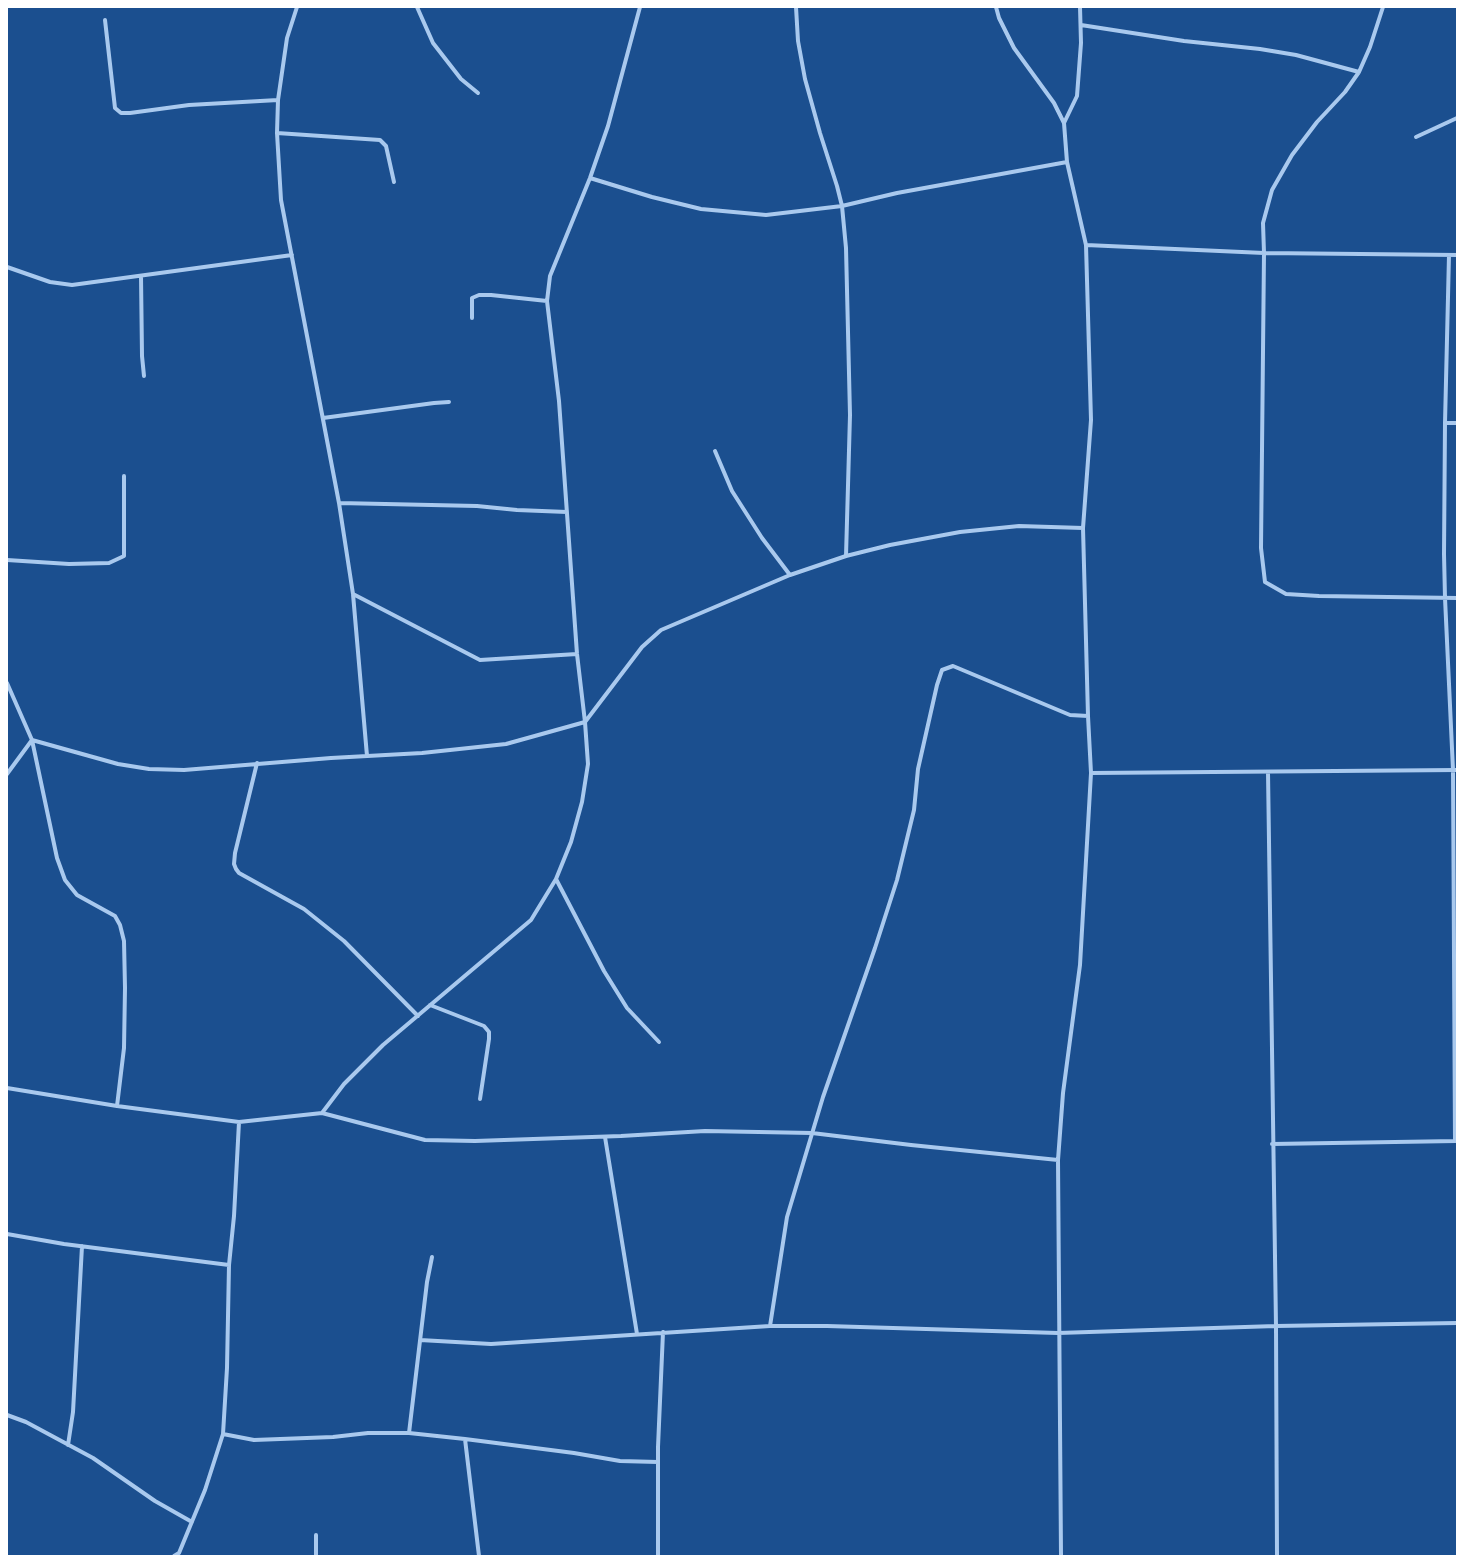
<!DOCTYPE html>
<style>
body{margin:0}
#map{position:relative;width:1464px;height:1563px;overflow:hidden;background:#1b4f8f;font-family:Signika,sans-serif}
canvas{display:block}
.frame{position:absolute;inset:0;border:8px solid #fff;pointer-events:none}
</style>
<div id="map">
<canvas width="1464" height="1563"></canvas>
<div class="frame"></div>
</div>
<script>
const ctx = document.querySelector('canvas').getContext('2d');
ctx.lineJoin = 'round';
const poly = rows => new Path2D(rows.map(r => 'M' + r).join(''));
function trace(path, color, width, dash) { ctx.strokeStyle = color; ctx.lineWidth = width; ctx.lineCap = dash ? 'butt' : 'round'; ctx.setLineDash(dash || []); ctx.stroke(path); }
trace(poly([
 [297,7,287,38,278,100,277,133,281,200,339,503,353,594,367,756],
 [417,7,433,43,461,79,478,93],
 [796,7,798,41,805,79,820,133,837,186,842,206,846,248,850,415,846,556],
 [996,7,999,18,1014,48,1054,103,1064,123,1067,162,1086,245,1091,420,1083,528,1088,716,1091,773,1080,965,1063,1093,1058,1160,1061,1556],
 [1383,7,1370,47,1359,72,1345,92,1317,122,1292,155,1272,190,1263,223,1264,253,1261,548,1265,582,1286,594,1319,596,1457,598],
 [105,20,115,108,121,113,130,113,189,105,278,100],
 [1081,25,1184,41,1260,49,1296,55,1359,72],
 [1064,123,1077,96,1081,43,1080,7],
 [277,133,380,140,386,146,394,182],
 [1416,137,1457,118],
 [590,178,652,197,701,209,766,215,842,206,897,193,1067,162],
 [1086,245,1264,253,1457,255],
 [1449,255,1445,423,1444,554,1445,598,1453,770,1455,1141],
 [7,267,50,282,72,285,292,255],
 [141,276,142,356,144,376],
 [472,318,472,298,479,295,491,295,547,301],
 [323,418,434,403,449,402],
 [1445,423,1457,423],
 [715,451,732,491,762,538,790,575],
 [339,503,477,506,517,510,567,512],
 [7,560,69,564,109,563,124,556,124,476],
 [353,594,480,660,577,654],
 [7,683,32,740,57,858,65,880,77,895,115,916,120,925,124,941,125,988,124,1048,117,1106],
 [257,763,235,853,234,864,236,869,239,873,304,909,344,941,418,1016],
 [1268,772,1276,1326,1277,1556],
 [1091,773,1457,770],
 [7,774,32,740,118,764,149,769,184,770,331,758,422,753,506,744,585,722,642,647,661,630,790,575,846,556,890,545,960,532,1019,526,1083,528],
 [556,879,604,971,627,1008,659,1042],
 [430,1005,484,1026,489,1032,489,1039,480,1099],
 [7,1088,117,1106,239,1122,322,1113,425,1140,475,1141,621,1136,705,1131,812,1133,911,1145,1058,1160],
 [322,1113,344,1084,383,1045,531,920,556,879,571,842,582,802,588,764,585,722,577,654,559,401,547,301,550,276,590,178,608,126,640,7],
 [605,1137,637,1334],
 [1272,1144,1456,1141],
 [7,1234,64,1244,229,1265],
 [770,1326,787,1217,823,1097,875,948,897,880,914,810,918,769,937,685,942,670,953,666,1070,715,1088,716],
 [420,1340,491,1344,770,1326,827,1326,1058,1333,1276,1326,1457,1323],
 [7,1415,26,1422,93,1458,155,1501,192,1522],
 [409,1433,427,1282,432,1257],
 [223,1434,254,1440,333,1437,368,1433,409,1433,465,1439,574,1453,620,1461,658,1462],
 [465,1439,479,1556],
 [68,1445,73,1412,82,1246],
 [316,1535,316,1556],
 [174,1556,179,1553,205,1490,223,1434,227,1368,229,1265,234,1216,239,1122],
 [658,1556,658,1447,663,1332]
]), '#a9c9ee', 4);
</script>
